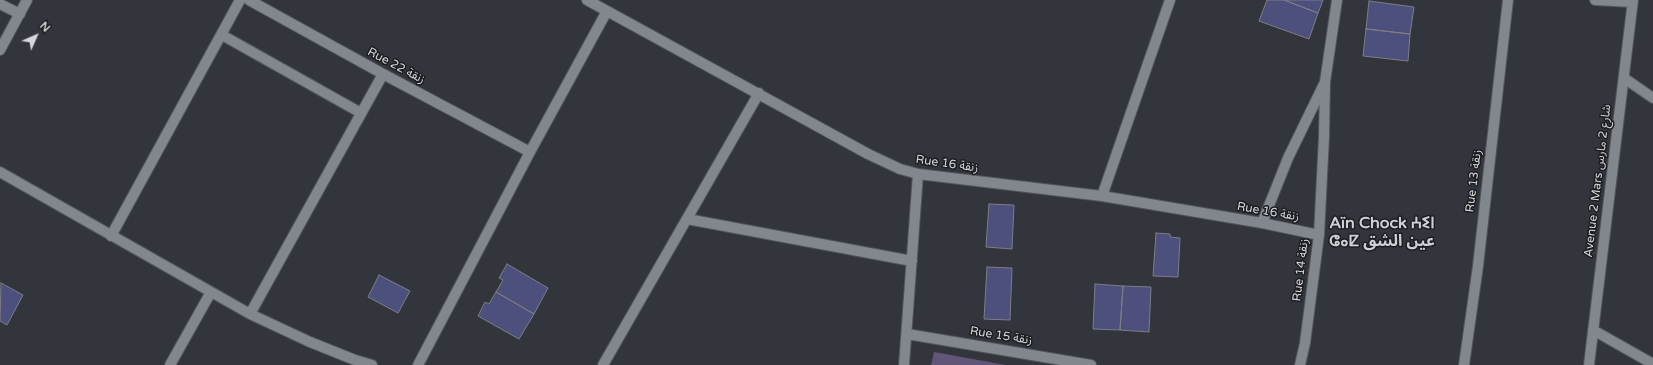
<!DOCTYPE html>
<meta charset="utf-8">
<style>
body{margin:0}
#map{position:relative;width:1653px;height:365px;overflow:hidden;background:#32363c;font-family:"Varela Round",sans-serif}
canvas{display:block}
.north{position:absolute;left:16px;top:16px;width:40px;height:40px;-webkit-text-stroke:3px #1c1d20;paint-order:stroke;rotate:45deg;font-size:11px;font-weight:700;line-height:16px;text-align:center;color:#d5d7db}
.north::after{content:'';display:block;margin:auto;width:14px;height:18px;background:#d5d7db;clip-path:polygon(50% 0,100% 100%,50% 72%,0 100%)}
</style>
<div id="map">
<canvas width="1653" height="365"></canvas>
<div class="north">N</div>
</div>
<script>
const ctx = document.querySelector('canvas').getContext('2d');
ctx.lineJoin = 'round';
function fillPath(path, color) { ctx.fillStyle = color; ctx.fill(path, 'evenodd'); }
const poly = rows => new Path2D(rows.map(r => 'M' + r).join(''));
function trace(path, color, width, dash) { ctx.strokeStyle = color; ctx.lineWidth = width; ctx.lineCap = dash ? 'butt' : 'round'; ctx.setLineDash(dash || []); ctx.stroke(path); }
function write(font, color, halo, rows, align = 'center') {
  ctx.font = font + ' "Varela Round","Noto Sans Arabic","Noto Sans Tifinagh",sans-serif'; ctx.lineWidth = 3; ctx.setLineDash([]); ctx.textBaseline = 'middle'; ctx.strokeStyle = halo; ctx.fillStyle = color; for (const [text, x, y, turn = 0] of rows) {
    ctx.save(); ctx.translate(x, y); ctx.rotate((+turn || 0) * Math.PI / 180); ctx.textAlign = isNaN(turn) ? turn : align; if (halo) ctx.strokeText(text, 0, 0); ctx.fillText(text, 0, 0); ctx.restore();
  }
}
fillPath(poly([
 [934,352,1006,365,931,365]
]), '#615677');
const building = poly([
 [1267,0,1284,0,1318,13,1309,39,1259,21,1267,0],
 [1284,0,1323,0,1318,13,1284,0],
 [1369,1,1414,7,1410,34,1366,29,1369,1],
 [1366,29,1410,34,1408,61,1363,56,1366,29],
 [989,204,1014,205,1012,249,986,247,989,204],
 [1156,233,1170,234,1170,237,1180,238,1178,277,1153,276,1156,233],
 [507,264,548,288,534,314,496,292,503,280,499,278,507,264],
 [987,267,1012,268,1010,320,984,319,987,267],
 [379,275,410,291,398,313,368,297,379,275],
 [1,283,23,295,7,325,0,321,1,283],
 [1095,284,1123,286,1120,330,1093,329,1095,284],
 [1123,286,1151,287,1149,332,1120,330,1123,286],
 [496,292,534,314,519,339,478,316,485,302,489,304,496,292]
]);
fillPath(building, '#4d4f7d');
trace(building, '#7d7e86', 1);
const minor = poly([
 [249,0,383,74,530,152],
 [587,0,868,154,900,169,918,174,1102,196,1262,223,1319,235],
 [1595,0,1632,2],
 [0,4,20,14],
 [222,35,361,113],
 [0,50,27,0],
 [1624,78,1653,98],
 [0,172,250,314,310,342,355,360,372,365],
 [1102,196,1170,0],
 [687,219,912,261],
 [1262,223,1288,158,1324,84],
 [111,236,240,0],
 [250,314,383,74],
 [1593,330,1653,364],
 [907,334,1091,365],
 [170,365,211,292],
 [418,365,530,152,607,11],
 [603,365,759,93],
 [904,365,918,174],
 [1300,365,1305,343,1319,235,1324,137,1325,82,1337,0],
 [1464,365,1478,266,1508,0],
 [1589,365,1633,0]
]);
trace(minor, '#52555a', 12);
trace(minor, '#82868d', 10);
write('12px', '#d5d7db', '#1c1d20', [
 ["Rue 22 زنقة",396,66,28],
 ["Rue 16 زنقة",947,164,8],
 ["Rue 13 زنقة",1474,181,-83],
 ["Avenue 2 Mars شارع 2 مارس",1598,181,-83],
 ["Rue 16 زنقة",1268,212,10],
 ["Rue 14 زنقة",1301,270,-83],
 ["Rue 15 زنقة",1001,336,9]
]);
write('bold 16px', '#ccd0d8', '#1c1d20', [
 ["Aïn Chock ⵄⵉⵏ",1382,224],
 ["ⵛⴰⵇ عين الشق",1382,242]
]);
</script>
